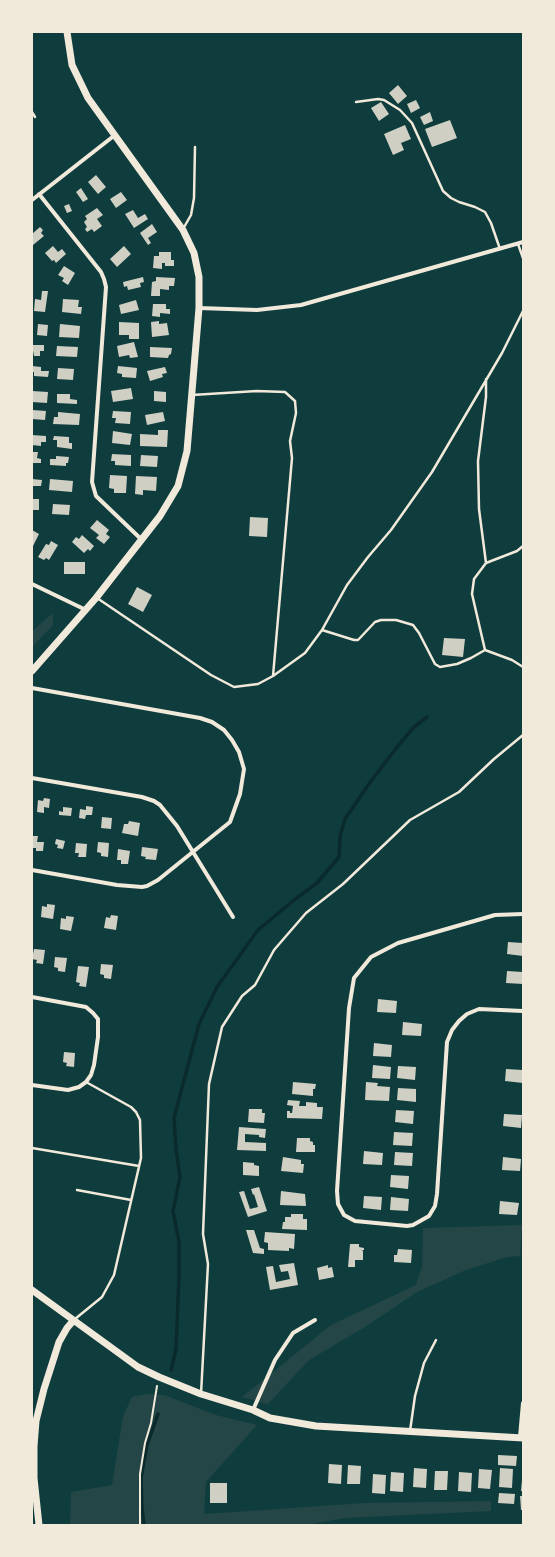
<!DOCTYPE html>
<style>
body{margin:0}
#map{position:relative;width:555px;height:1557px;overflow:hidden;background:#0f3d3e;font-family:Jost,sans-serif}
canvas{display:block}
.frame{position:absolute;inset:0;border:33px solid #f1e9da;pointer-events:none}
</style>
<div id="map">
<canvas width="555" height="1557"></canvas>
<div class="frame"></div>
</div>
<script>
const ctx = document.querySelector('canvas').getContext('2d');
ctx.lineJoin = 'round';
function fillPath(path, color) { ctx.fillStyle = color; ctx.fill(path, 'evenodd'); }
const poly = rows => new Path2D(rows.map(r => 'M' + r).join(''));
function trace(path, color, width, dash) { ctx.strokeStyle = color; ctx.lineWidth = width; ctx.lineCap = dash ? 'butt' : 'round'; ctx.setLineDash(dash || []); ctx.stroke(path); }
fillPath(poly([
 [53,613,53,625,32,647,32,631],
 [522,1225,520,1256,507,1257,466,1270,417,1292,365,1327,309,1360,268,1404,242,1397,331,1325,416,1285,422,1267,423,1228],
 [147,1394,164,1395,216,1415,257,1425,206,1482,204,1514,365,1503,491,1501,491,1511,346,1518,305,1525,70,1525,71,1492,112,1485,123,1416,132,1397]
]), '#244646');
trace(poly([
 [171,1370,176,1349,179,1277,179,1242,173,1211,180,1177,176,1149,174,1118,199,1024,217,987,258,930,294,900,317,883,339,857,340,836,345,819,371,781,398,746,414,727,427,717],
 [144,1525,142,1508,141,1478,147,1445,158,1414]
]), '#0a2a2b', 3.5);
fillPath(poly([
 [398,85,407,96,398,104,389,93],
 [416,100,420,108,411,113,407,104],
 [381,102,389,114,379,121,371,108],
 [430,112,433,121,424,125,420,117],
 [450,120,457,138,432,147,425,129],
 [405,125,411,139,401,143,404,150,393,155,384,134],
 [96,175,106,187,98,194,88,182],
 [81,188,88,199,83,202,76,192],
 [121,192,127,200,116,208,110,199],
 [69,204,72,211,67,213,64,206],
 [97,208,103,215,97,219,102,226,94,232,92,229,87,232,85,229,87,227,84,222,87,219,85,216],
 [133,210,138,218,145,214,148,219,134,228,125,214],
 [152,224,157,232,148,238,151,243,148,245,140,233],
 [40,227,43,230,41,233,44,236,33,245,32,234],
 [53,246,58,252,62,249,66,254,56,263,54,260,52,261,45,253],
 [124,246,131,254,117,267,110,259],
 [159,252,171,252,171,260,174,260,174,266,165,266,165,263,162,263,162,269,153,268,154,256,159,256],
 [64,266,75,273,68,285,62,281,64,278,58,275],
 [143,277,144,282,140,283,141,287,128,290,127,286,124,287,123,282],
 [156,277,175,278,174,286,169,286,169,290,160,289,160,296,151,296,152,282,156,281],
 [42,291,48,291,45,312,34,311,35,299,41,300],
 [63,299,79,300,78,307,82,307,81,314,62,312],
 [136,300,139,310,121,314,119,305],
 [153,304,166,304,166,309,170,309,170,314,160,313,160,317,152,316],
 [159,321,159,324,167,323,169,335,152,337,151,322],
 [119,322,139,323,139,339,129,339,129,335,119,335],
 [38,324,48,325,47,336,37,335],
 [60,324,80,326,79,338,59,337],
 [134,342,138,357,130,358,129,355,119,357,117,346],
 [32,345,44,345,44,351,40,351,40,356,34,356],
 [57,346,78,347,77,357,56,356],
 [150,347,172,348,171,354,169,355,168,358,150,357],
 [32,366,41,367,41,371,49,371,48,377,34,376,34,372,32,372],
 [118,366,137,368,136,378,122,377,122,374,117,373],
 [165,367,167,373,162,374,163,377,150,381,147,371],
 [58,368,74,369,73,380,57,379],
 [131,388,133,399,113,402,111,391],
 [32,391,48,392,47,403,32,402],
 [154,391,166,392,166,402,154,401],
 [57,394,70,394,70,399,77,400,77,404,57,403],
 [32,410,46,411,45,420,32,419],
 [113,411,131,412,130,424,115,423,116,418,112,418],
 [58,412,80,414,79,425,53,424,54,417,58,417],
 [163,412,165,421,147,425,145,415],
 [158,430,168,430,167,447,140,446,140,434,158,435],
 [113,431,132,434,130,445,112,443],
 [32,435,46,436,46,442,41,442,41,446,32,445],
 [54,436,69,437,69,443,72,443,72,449,57,447,57,440,53,440],
 [32,452,38,452,37,458,41,459,41,463,32,463],
 [112,454,131,455,131,466,115,465,115,461,111,461],
 [141,455,158,456,157,467,140,466],
 [56,456,69,457,68,463,66,463,66,466,50,465,50,459,56,459],
 [110,475,127,476,126,493,114,493,114,489,109,488],
 [136,476,157,477,156,491,143,490,143,495,135,494],
 [32,479,42,480,41,486,32,486],
 [50,479,73,481,72,492,49,490],
 [32,499,39,499,39,510,32,510],
 [53,504,70,505,69,515,52,514],
 [250,517,268,518,267,537,249,536],
 [97,520,109,530,106,534,110,537,104,544,96,538,99,535,90,528],
 [32,530,39,534,32,548],
 [82,535,94,546,90,551,88,549,84,553,72,542,76,537,79,539],
 [51,541,58,545,49,560,46,558,44,560,38,557,46,544,49,545],
 [64,562,85,562,85,574,64,574],
 [137,587,152,595,143,612,128,604],
 [444,638,465,639,463,657,442,655],
 [44,798,50,799,49,808,44,807,44,813,37,812,38,800,43,801],
 [86,806,93,807,92,815,86,815,85,819,79,818,80,809,86,810],
 [63,807,72,808,71,816,59,815,59,811,63,812],
 [102,817,112,818,111,829,101,828],
 [129,821,140,823,138,836,122,833,124,824,128,824],
 [33,836,38,836,37,842,44,842,43,851,36,851,36,848,32,848],
 [56,839,65,841,63,849,57,848,58,845,55,844],
 [98,842,109,843,108,857,101,856,101,853,97,852],
 [76,843,87,844,86,857,78,857,79,853,75,853],
 [142,847,158,849,156,860,145,859,146,857,141,856],
 [118,849,130,851,128,864,121,864,121,860,117,860],
 [47,904,55,905,53,919,41,917,42,906,47,907],
 [111,915,118,916,116,930,104,928,106,917,110,918],
 [66,916,74,917,71,931,60,929,61,918,66,919],
 [508,942,523,943,523,956,507,954],
 [34,949,45,950,43,964,36,963,37,960,32,959],
 [55,957,67,958,65,972,58,971,58,968,54,967],
 [101,964,113,965,111,979,104,978,104,975,100,974],
 [78,966,89,967,86,987,79,986,80,983,76,982],
 [507,971,523,972,523,984,506,983],
 [378,999,397,1001,396,1013,377,1012],
 [403,1022,422,1024,421,1036,402,1035],
 [374,1043,392,1045,391,1057,373,1056],
 [64,1052,75,1053,74,1067,66,1066,67,1063,63,1062],
 [373,1065,391,1067,390,1079,372,1078],
 [398,1066,416,1067,415,1080,397,1078],
 [506,1069,523,1070,523,1083,505,1081],
 [293,1082,316,1084,315,1089,313,1089,313,1096,292,1094],
 [366,1082,378,1083,377,1086,390,1087,389,1101,365,1100],
 [398,1088,416,1089,416,1102,397,1100],
 [288,1100,300,1101,299,1106,306,1106,306,1102,317,1103,317,1107,323,1107,322,1119,287,1118,287,1111,290,1111,290,1113,292,1113,293,1106,287,1105],
 [249,1109,262,1109,262,1113,265,1113,264,1123,248,1122],
 [396,1110,414,1111,413,1124,395,1122],
 [504,1114,522,1115,521,1128,503,1126],
 [239,1127,266,1129,265,1138,259,1137,259,1135,245,1134,245,1142,266,1143,266,1151,237,1150],
 [394,1132,413,1133,412,1146,393,1145],
 [297,1138,310,1138,310,1141,313,1142,313,1145,315,1145,315,1152,296,1152],
 [364,1151,383,1153,382,1165,363,1164],
 [395,1152,413,1153,412,1166,394,1165],
 [283,1157,301,1160,301,1164,304,1164,303,1173,281,1171],
 [503,1157,521,1159,520,1171,502,1170],
 [243,1162,254,1163,254,1165,259,1166,259,1176,243,1175],
 [391,1175,409,1176,408,1189,390,1187],
 [259,1187,267,1211,248,1217,239,1192,244,1191,250,1209,258,1207,254,1194,253,1195,251,1189],
 [281,1191,305,1194,306,1206,280,1205],
 [364,1196,382,1197,381,1210,363,1208],
 [391,1197,409,1199,408,1211,390,1210],
 [500,1201,519,1203,517,1215,499,1214],
 [291,1214,303,1214,303,1219,307,1219,307,1230,282,1229,283,1222,285,1222,285,1217,291,1217],
 [246,1230,254,1230,260,1248,264,1249,264,1254,253,1253],
 [265,1232,295,1234,294,1249,289,1248,289,1251,268,1250,268,1243,264,1242],
 [350,1244,359,1244,359,1247,364,1248,364,1250,362,1250,363,1251,363,1260,355,1260,355,1267,348,1267],
 [398,1249,412,1250,411,1263,394,1262,394,1255,397,1255],
 [294,1263,298,1285,270,1290,266,1267,273,1266,276,1282,290,1279,288,1271,281,1272,279,1265],
 [328,1265,328,1268,332,1267,334,1277,319,1280,317,1268],
 [498,1455,517,1456,516,1466,498,1465],
 [329,1464,342,1465,341,1484,328,1483],
 [348,1465,361,1466,360,1484,347,1484],
 [414,1468,427,1469,426,1488,413,1487],
 [500,1468,513,1469,512,1488,499,1487],
 [479,1469,492,1470,490,1489,478,1488],
 [435,1471,448,1471,447,1490,434,1490],
 [391,1472,404,1473,403,1492,390,1491],
 [459,1472,472,1473,471,1492,458,1491],
 [373,1474,386,1475,385,1494,372,1493],
 [522,1480,523,1480,523,1491,521,1491],
 [210,1483,227,1483,227,1503,210,1503],
 [499,1493,515,1494,514,1504,498,1503],
 [520,1496,523,1496,523,1510,521,1510]
]), '#cfcfc3');
trace(poly([
 [140,1525,140,1474,145,1443,151,1423,157,1386]
]), '#f1e9da', 2);
trace(poly([
 [356,102,378,99,384,100,400,110,412,123,443,191,451,198,459,202,475,207,485,212,491,223,500,249],
 [32,112,35,117],
 [183,229,191,215,194,198,195,147],
 [518,244,523,258],
 [192,395,257,391,285,392,295,401,296,413,290,441,292,458,273,676],
 [523,546,517,551,486,563,474,579,472,594,485,650,512,660,523,667],
 [486,563,479,509,478,461,486,397,486,379],
 [97,598,211,675,234,687,258,684,273,676,305,653,322,630,347,585,368,557,391,530,432,472,502,353,523,311],
 [322,630,354,640,358,640,375,622,381,620,396,620,413,625,419,633,435,664,440,667,457,664,471,658,485,650],
 [32,1148,139,1166],
 [77,1190,131,1200],
 [75,1319,102,1297,114,1275,141,1158,140,1120,136,1112,131,1107,86,1082],
 [201,1394,208,1264,203,1234,209,1084,222,1027,242,996,255,985,274,950,306,913,343,884,410,820,459,792,494,759,523,735],
 [410,1431,415,1396,424,1363,436,1340]
]), '#f1e9da', 2.5);
trace(poly([
 [39,194,101,272,104,279,106,287,92,482,96,496,142,540],
 [32,200,115,135],
 [199,308,257,310,301,305,523,242],
 [32,584,86,610],
 [32,688,200,718,212,722,224,730,232,740,239,752,244,769,240,794,230,822,158,880,147,886,142,887,117,885,32,870],
 [32,778,142,797,154,801,160,805,177,826,233,917],
 [523,914,495,915,398,943,371,957,354,978,349,1008,337,1191,338,1204,344,1215,355,1221,407,1226,413,1225,429,1216,435,1206,437,1194,447,1042,452,1030,459,1021,467,1014,479,1009,523,1011],
 [32,997,86,1007,93,1013,98,1019,98,1037,94,1065,91,1075,86,1082,79,1087,68,1090,32,1085],
 [253,1410,275,1360,293,1333,315,1320],
 [520,1437,523,1403]
]), '#f1e9da', 4);
trace(poly([
 [32,671,96,598,160,516,178,486,187,451,199,308,199,277,194,253,183,230,88,98,72,65,67,32],
 [32,1290,138,1367,159,1377,201,1394,253,1410,270,1418,316,1426,523,1438],
 [39,1525,34,1478,34,1446,36,1421,44,1389,59,1342,67,1328,73,1321]
]), '#f1e9da', 7);
</script>
